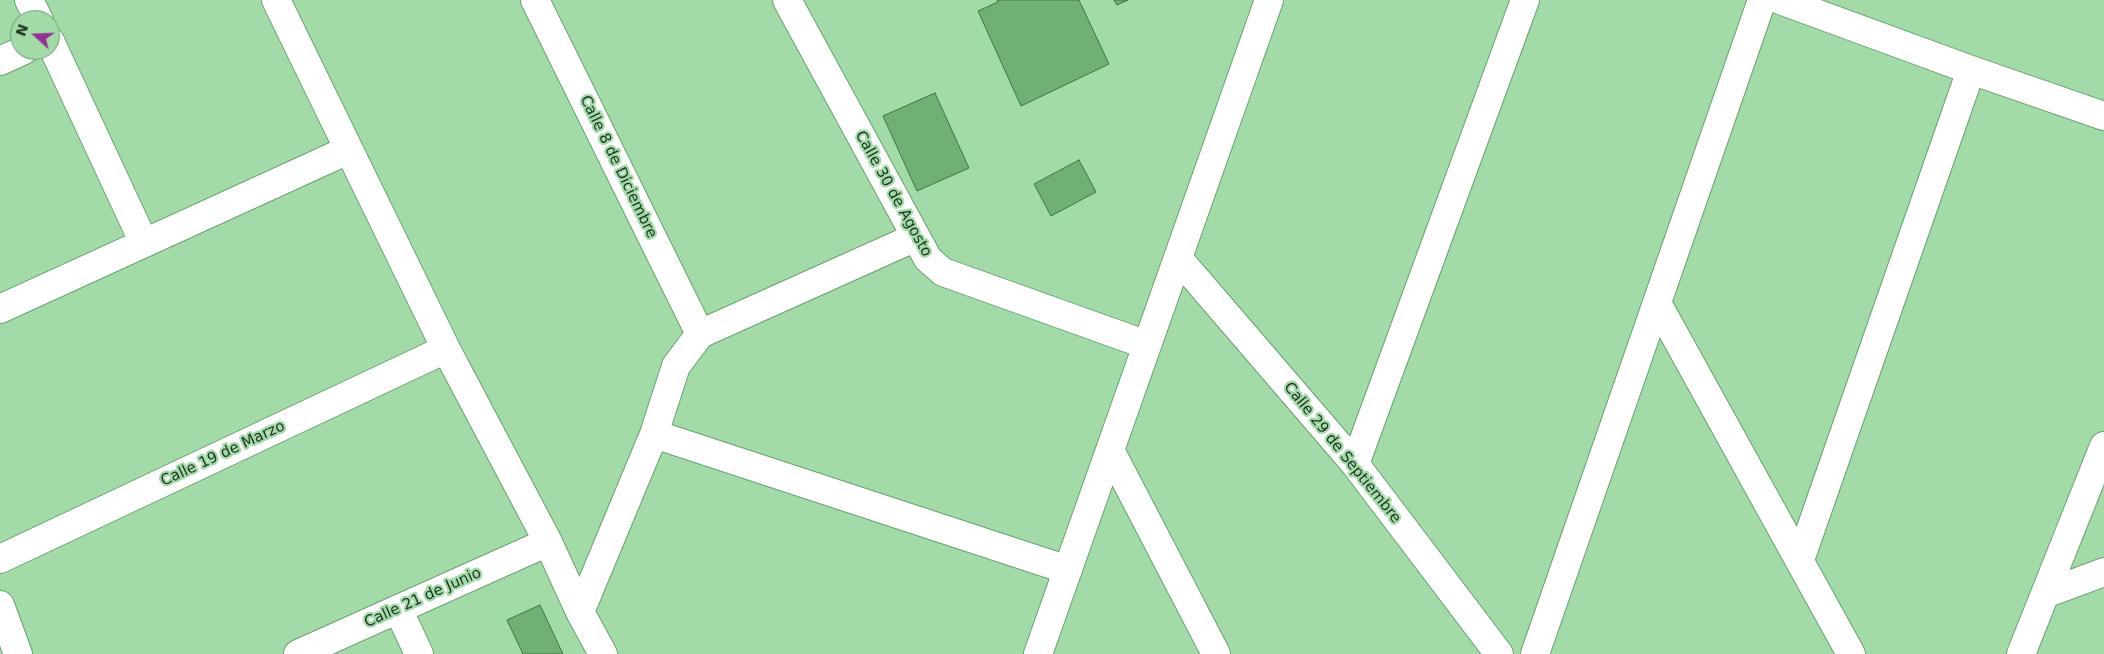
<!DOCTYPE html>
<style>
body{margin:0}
#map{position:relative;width:2104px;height:654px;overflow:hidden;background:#a3dba8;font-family:"DejaVu Sans",sans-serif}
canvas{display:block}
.north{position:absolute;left:10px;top:10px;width:50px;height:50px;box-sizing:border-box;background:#a3dba8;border:1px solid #6e9972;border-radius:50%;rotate:290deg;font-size:14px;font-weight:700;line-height:20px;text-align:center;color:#1f3521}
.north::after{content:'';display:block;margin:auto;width:18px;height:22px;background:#953298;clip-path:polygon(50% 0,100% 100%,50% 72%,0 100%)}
</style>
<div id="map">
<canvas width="2104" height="654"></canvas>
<div class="north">N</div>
</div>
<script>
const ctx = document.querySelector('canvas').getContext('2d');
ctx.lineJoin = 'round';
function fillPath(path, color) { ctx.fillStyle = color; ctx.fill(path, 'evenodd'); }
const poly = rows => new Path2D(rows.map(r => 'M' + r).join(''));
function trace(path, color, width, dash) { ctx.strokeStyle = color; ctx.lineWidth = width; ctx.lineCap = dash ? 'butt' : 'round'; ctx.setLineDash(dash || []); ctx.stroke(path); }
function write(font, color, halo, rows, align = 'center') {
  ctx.font = font + ' "DejaVu Sans",sans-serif'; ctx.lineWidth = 4.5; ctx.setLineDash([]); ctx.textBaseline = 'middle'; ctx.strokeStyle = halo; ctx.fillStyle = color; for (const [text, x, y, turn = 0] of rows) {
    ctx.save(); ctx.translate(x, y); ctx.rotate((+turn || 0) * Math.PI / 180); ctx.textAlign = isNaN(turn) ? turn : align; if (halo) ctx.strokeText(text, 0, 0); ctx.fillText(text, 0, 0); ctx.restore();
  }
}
const building = poly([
 [997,0,1079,0,1109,64,1021,106,978,11,998,2,997,0],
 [1114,0,1128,0,1117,5,1114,0],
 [935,93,969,168,917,191,883,116,935,93],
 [1079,160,1096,192,1051,216,1034,184,1079,160],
 [540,605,563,654,523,654,507,620,540,605]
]);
fillPath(building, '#6fb076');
trace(building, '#407446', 1);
const minor = poly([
 [29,0,39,20],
 [276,0,446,349,548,542,580,612,603,654],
 [535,0,700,334],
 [787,0,928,259,943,272,1147,345],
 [1780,0,1971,70,2104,116],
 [50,41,144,243],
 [0,61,24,50],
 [1178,258,1355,464,1499,654],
 [1657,303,1851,654],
 [0,309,348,150],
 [654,434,1068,570],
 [1110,450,1216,654],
 [1355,464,1525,0],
 [0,559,446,349],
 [1800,560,1971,70],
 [2045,594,2104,572],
 [0,605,18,654],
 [398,609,419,654],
 [580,612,654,434,676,366,700,334,916,237],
 [298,654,548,542],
 [1038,654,1269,0],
 [1535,654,1762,0],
 [2021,654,2104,446]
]);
trace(minor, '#6ba170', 30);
trace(minor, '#fff', 28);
write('15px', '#1f3521', '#a3dba8', [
 ["Calle 8 de Diciembre",618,167,64],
 ["Calle 30 de Agosto",893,194,61],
 ["Calle 29 de Septiembre",1342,453,51],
 ["Calle 19 de Marzo",223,454,-25],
 ["Calle 21 de Junio",423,598,-24]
]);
</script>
